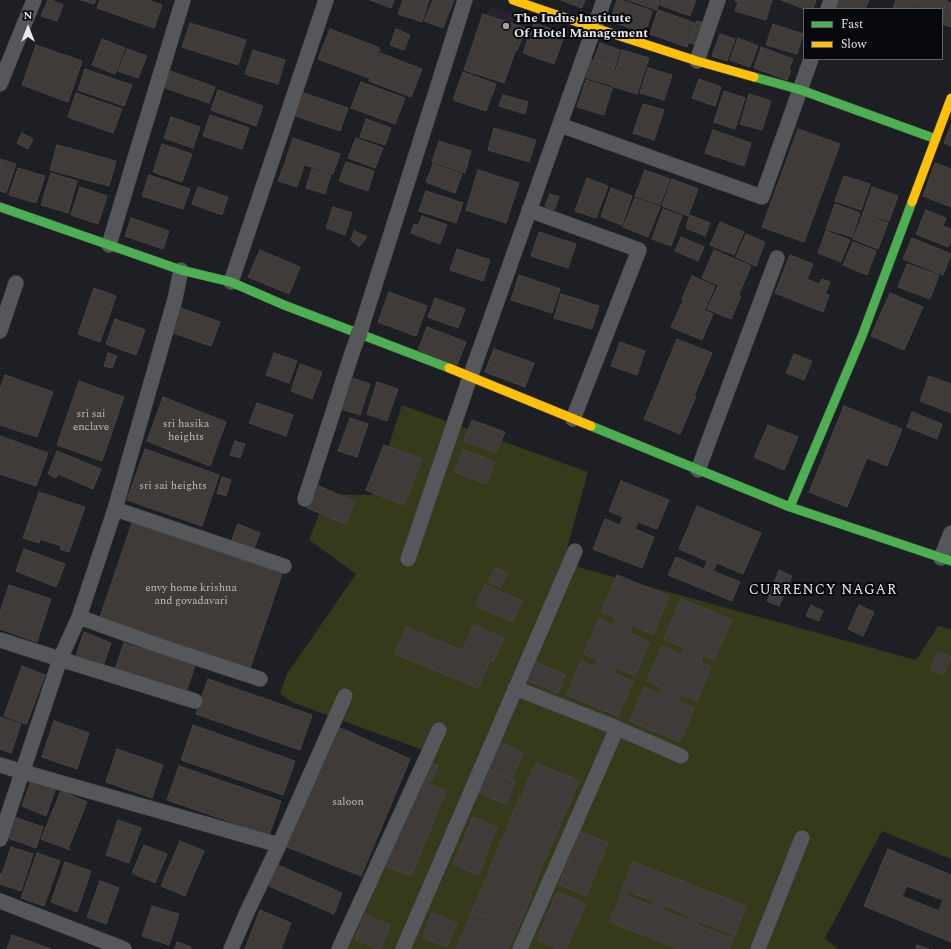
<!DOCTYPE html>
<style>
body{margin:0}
#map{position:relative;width:951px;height:949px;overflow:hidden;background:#1e1f24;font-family:Spectral,serif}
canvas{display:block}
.legend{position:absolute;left:803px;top:8px;width:140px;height:52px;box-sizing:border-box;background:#07080c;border:1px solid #606267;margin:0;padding:5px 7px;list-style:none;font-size:12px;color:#e6e9f0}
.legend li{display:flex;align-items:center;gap:8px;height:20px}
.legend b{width:20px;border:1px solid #606267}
.north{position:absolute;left:8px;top:8px;width:40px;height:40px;-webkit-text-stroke:3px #07080c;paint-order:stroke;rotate:0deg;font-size:11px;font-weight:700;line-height:16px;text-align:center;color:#e6e9f0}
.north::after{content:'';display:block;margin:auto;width:14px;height:18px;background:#e6e9f0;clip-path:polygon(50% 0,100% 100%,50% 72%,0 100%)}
</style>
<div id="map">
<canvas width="951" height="949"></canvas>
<ul class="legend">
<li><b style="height:5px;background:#4caf50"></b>Fast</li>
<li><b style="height:5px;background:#ffc107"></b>Slow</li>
</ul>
<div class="north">N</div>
</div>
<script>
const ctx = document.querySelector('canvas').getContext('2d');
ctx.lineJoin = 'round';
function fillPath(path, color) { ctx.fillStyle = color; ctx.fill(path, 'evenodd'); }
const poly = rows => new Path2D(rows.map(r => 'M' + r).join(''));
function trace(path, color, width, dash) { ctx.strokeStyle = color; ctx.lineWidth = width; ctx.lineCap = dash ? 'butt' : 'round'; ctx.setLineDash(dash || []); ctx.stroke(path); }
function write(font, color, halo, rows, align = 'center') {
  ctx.font = font + ' Spectral,serif'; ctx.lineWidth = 4; ctx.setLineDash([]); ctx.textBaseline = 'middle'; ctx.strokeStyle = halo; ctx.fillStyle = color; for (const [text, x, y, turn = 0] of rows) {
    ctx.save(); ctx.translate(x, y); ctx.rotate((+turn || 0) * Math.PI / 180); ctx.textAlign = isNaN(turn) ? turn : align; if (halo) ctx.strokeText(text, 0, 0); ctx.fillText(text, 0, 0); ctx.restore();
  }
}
fillPath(poly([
 [490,6,532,21,523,46,481,32]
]), '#29212e');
fillPath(poly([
 [402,405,588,472,563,563,916,660,938,626,951,629,951,859,882,831,825,938,838,949,332,949,423,750,291,702,280,693,287,674,356,574,309,540,327,494,372,495]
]), '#36391a');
const building = poly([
 [48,0,51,0,63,5,57,21,41,16,48,0],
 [81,0,96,0,94,4,81,0],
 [100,0,148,0,162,5,154,28,97,8,100,0],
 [370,0,394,0,391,8,370,0],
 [403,0,429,0,422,22,398,14,403,0],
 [433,0,454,0,443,28,424,21,433,0],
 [561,0,585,0,582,8,561,0],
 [617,0,621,0,652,11,645,33,610,21,617,0],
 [628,0,660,0,657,10,628,0],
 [662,0,696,0,690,16,660,5,662,0],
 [735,0,772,0,766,20,735,11,738,2,735,1,735,0],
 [781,0,816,0,813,9,804,9,781,0],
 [839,0,869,0,865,9,835,9,839,0],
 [896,0,921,0,917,9,899,9,893,7,896,0],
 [922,0,947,0,942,13,942,9,919,9,922,0],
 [947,2,951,3,951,27,942,24,942,14,947,2],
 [658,10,695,23,687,47,650,34,658,10],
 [483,14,525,28,517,51,475,37,483,14],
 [697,21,708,24,700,47,689,42,697,21],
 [190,23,246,40,238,65,182,47,190,23],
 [534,23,565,34,554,64,523,53,534,23],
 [773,24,803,34,797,54,766,45,773,24],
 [330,29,380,48,369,78,318,59,330,29],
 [396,29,410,35,404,50,390,45,396,29],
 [720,34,735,39,727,61,712,56,720,34],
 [475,38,515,52,504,83,464,70,475,38],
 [738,38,758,46,750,67,730,60,738,38],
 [102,39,125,48,115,74,92,65,102,39],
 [600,43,620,50,615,66,594,60,600,43],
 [36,45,82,61,68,102,22,85,36,45],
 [761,47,793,59,789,69,791,70,787,80,754,68,761,47],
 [127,49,147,56,138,78,118,71,127,49],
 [253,50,285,60,278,84,245,74,253,50],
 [622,50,649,58,637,94,611,86,622,50],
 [380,53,422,69,411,97,369,81,380,53],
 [591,60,615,67,610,85,586,78,591,60],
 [648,68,672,75,664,100,640,93,648,68],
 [85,69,132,85,124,106,78,90,85,69],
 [170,71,215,87,209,103,165,88,170,71],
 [463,72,496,84,486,111,453,100,463,72],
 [699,79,721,87,715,106,692,98,699,79],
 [586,80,612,88,604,115,577,107,586,80],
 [361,82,405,98,395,124,351,108,361,82],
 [218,90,263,106,256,126,211,110,218,90],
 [724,91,745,98,735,129,714,122,724,91],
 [301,92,348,108,340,131,293,115,301,92],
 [76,93,122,109,113,133,68,117,76,93],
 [749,94,771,101,762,130,740,124,749,94],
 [503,95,528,102,525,114,499,106,503,95],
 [643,104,664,110,654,140,633,133,643,104],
 [210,115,249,128,242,149,203,136,210,115],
 [171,117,200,127,193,148,164,138,171,117],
 [366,119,391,128,385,145,360,137,366,119],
 [951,125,951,146,944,143,951,125],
 [494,128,536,140,529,162,488,150,494,128],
 [798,129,840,144,804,242,762,227,798,129],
 [713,130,751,143,744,166,705,153,713,130],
 [22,133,33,139,28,149,17,143,22,133],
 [293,138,340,154,333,174,286,159,293,138],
 [356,138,383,148,375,168,348,158,356,138],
 [439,141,471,151,465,173,432,162,439,141],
 [162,144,192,154,182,182,153,172,162,144],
 [57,145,116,161,109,186,50,170,57,145],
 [0,159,16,164,6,193,0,191,0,159],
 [286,160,304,166,297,187,278,181,286,160],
 [346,162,374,171,368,191,339,181,346,162],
 [935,163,951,169,951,207,923,196,935,163],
 [433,164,462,174,455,193,426,182,433,164],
 [18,168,45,176,36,203,9,195,18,168],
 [312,169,331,175,325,194,306,188,312,169],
 [478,170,519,183,506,223,466,210,478,170],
 [645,170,670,179,660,205,635,196,645,170],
 [51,173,77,181,68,213,41,205,51,173],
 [149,175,190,189,183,209,142,196,149,175],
 [844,176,870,184,861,210,835,201,844,176],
 [587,178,608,186,596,218,575,211,587,178],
 [672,179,698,189,688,216,662,206,672,179],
 [80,187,107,196,98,224,71,215,80,187],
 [198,187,228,197,222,215,192,204,198,187],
 [872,187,898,196,889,221,863,213,872,187],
 [611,188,632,196,622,225,601,217,611,188],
 [426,191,463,203,456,223,419,211,426,191],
 [550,194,559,197,554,210,545,206,550,194],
 [635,198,660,207,648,237,623,227,635,198],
 [835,204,860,213,852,237,826,229,835,204],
 [333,207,352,213,345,235,326,228,333,207],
 [663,209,682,216,671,246,652,239,663,209],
 [926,210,946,218,943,226,951,229,951,241,948,247,916,234,926,210],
 [863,214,888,223,878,249,853,239,863,214],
 [690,215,710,223,705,236,686,228,690,215],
 [422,216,447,225,440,244,411,233,414,224,418,225,422,216],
 [131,218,169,231,163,249,125,236,131,218],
 [720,222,744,232,734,255,710,245,720,222],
 [354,231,367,237,359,247,351,240,354,231],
 [826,231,850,240,841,262,818,253,826,231],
 [539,232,576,244,568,268,531,256,539,232],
 [746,234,765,242,756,266,736,257,746,234],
 [681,237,704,247,698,261,675,251,681,237],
 [912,238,951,254,943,275,903,259,912,238],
 [853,242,876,251,867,275,843,265,853,242],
 [457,249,490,260,483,281,450,270,457,249],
 [260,250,300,267,289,294,248,277,260,250],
 [714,250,751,266,739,294,702,278,714,250],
 [790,255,813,264,807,279,819,284,822,279,830,282,825,294,829,295,823,312,775,293,790,255],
 [907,264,939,275,930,299,898,287,907,264],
 [519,275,560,289,552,313,511,300,519,275],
 [692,276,715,286,705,309,682,299,692,276],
 [718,286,741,296,731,319,707,309,718,286],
 [94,288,116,296,100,342,78,334,94,288],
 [389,292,427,306,416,336,378,322,389,292],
 [890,293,923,307,904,350,871,336,890,293],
 [561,294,599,306,592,329,554,318,561,294],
 [435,298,465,309,458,328,428,317,435,298],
 [683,301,713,314,702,340,671,327,683,301],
 [181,308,220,322,211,346,173,333,181,308],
 [115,319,145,330,136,355,106,344,115,319],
 [427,327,466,342,457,365,418,350,427,327],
 [677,339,712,353,695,394,660,380,677,339],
 [620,342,645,351,637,375,611,366,620,342],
 [494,349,534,363,525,387,485,372,494,349],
 [108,353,117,356,112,368,104,366,108,353],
 [274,353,297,361,289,383,266,375,274,353],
 [794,354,812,361,804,380,786,373,794,354],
 [300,364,322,372,312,399,291,391,300,364],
 [5,375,53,392,37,437,0,425,0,389,5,375],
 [929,376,951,384,951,413,920,401,929,376],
 [349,377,370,384,360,415,338,408,349,377],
 [79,381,124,397,102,461,57,445,79,381],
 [660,381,696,396,680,434,644,419,660,381],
 [377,382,398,389,387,421,367,414,377,382],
 [163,397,226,422,210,466,147,441,163,397],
 [257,403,293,415,286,436,249,423,257,403],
 [844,406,902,429,887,466,867,458,847,507,809,492,844,406],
 [912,412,942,424,937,439,907,427,912,412],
 [350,418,368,424,357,457,338,451,350,418],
 [472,420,505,432,496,453,464,441,472,420],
 [768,425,798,437,784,470,754,457,768,425],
 [0,436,48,453,36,486,0,474,0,436],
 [235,441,245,444,240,458,230,455,235,441],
 [384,445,422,459,404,505,366,490,384,445],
 [145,449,219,475,202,526,127,500,145,449],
 [463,450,495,462,486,484,455,472,463,450],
 [57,451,101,469,93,489,58,474,56,478,48,474,57,451],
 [222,477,231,480,226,496,217,493,222,477],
 [621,481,669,500,657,529,638,522,635,529,654,537,642,568,593,549,605,519,620,525,623,517,609,511,621,481],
 [317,485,355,502,346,524,307,508,317,485],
 [39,492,85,507,69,552,60,549,61,546,40,539,39,543,23,538,39,492],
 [697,506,761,533,743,574,717,563,713,571,740,582,732,601,668,575,676,557,704,569,707,561,679,549,697,506],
 [132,523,282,574,250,668,100,617,132,523],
 [238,524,260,533,253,551,231,542,238,524],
 [24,549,65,564,56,587,16,571,24,549],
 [495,568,507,573,501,587,489,582,495,568],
 [779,570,792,576,779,606,767,601,779,570],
 [617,575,669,596,653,634,632,625,629,633,650,642,635,675,615,667,613,673,633,681,618,716,567,695,581,661,595,667,598,659,584,654,599,618,613,625,616,618,601,612,617,575],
 [9,585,51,599,37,642,0,629,0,613,9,585],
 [485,585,522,601,513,622,476,606,485,585],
 [681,599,732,620,714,660,703,655,700,662,711,667,697,701,681,694,678,701,694,708,680,742,630,721,644,687,660,694,663,688,647,681,662,646,682,655,685,648,664,639,681,599],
 [811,605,823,611,819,621,806,616,811,605],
 [859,605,874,612,863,636,848,629,859,605],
 [474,625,504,638,493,662,463,649,474,625],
 [406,627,489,662,478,688,395,654,406,627],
 [84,632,111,643,103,666,76,656,84,632],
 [124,643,195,666,185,695,114,672,124,643],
 [938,652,951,657,943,675,930,669,938,652],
 [533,661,565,675,558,693,525,679,533,661],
 [22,666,45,675,27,723,26,724,4,716,22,666],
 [208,679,312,715,300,750,196,714,208,679],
 [0,717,21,724,11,753,0,749,0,717],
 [54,721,89,733,77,769,42,757,54,721],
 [193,725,295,761,283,795,181,760,193,725],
 [336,726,410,759,361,876,287,847,336,726],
 [501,743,523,753,511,780,489,770,501,743],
 [117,749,163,765,152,798,106,782,117,749],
 [425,761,438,766,431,782,419,778,425,761],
 [536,763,579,781,565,814,522,795,536,763],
 [179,766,281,801,269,835,167,800,179,766],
 [488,771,515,782,506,804,479,793,488,771],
 [419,780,446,791,411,876,384,865,419,780],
 [31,781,55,790,46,816,22,806,31,781],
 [61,791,87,802,68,849,71,850,41,839,61,791],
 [520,797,564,815,550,848,506,830,520,797],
 [14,817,43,827,36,848,8,838,14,817],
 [473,817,497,827,487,852,463,841,473,817],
 [118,820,141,828,129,863,106,855,118,820],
 [505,832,549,850,532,891,488,873,505,832],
 [581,832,608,843,586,896,559,884,581,832],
 [180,841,204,851,185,896,161,886,180,841],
 [462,843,487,853,478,875,453,864,462,843],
 [144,845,167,854,155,883,132,873,144,845],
 [11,847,33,854,21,891,0,884,0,874,2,874,11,847],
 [888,849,951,875,951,942,864,906,888,849],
 [907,886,943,900,939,911,902,896,907,886],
 [37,853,60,861,44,906,21,898,37,853],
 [65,862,91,871,77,912,51,902,65,862],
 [633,862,746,906,729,949,679,949,610,922,633,862],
 [628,891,654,901,652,906,626,896,628,891],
 [664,905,689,915,687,920,662,910,664,905],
 [699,921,733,934,731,938,697,925,699,921],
 [278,865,342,893,334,914,269,886,278,865],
 [488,875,532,894,517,929,472,911,488,875],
 [100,881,119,888,106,924,87,917,100,881],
 [557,892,586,904,566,949,558,949,537,940,557,892],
 [152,906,179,914,169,945,142,936,152,906],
 [260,910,291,923,281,949,245,949,260,910],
 [472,912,516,931,508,949,456,949,472,912],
 [432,913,457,923,447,947,423,938,432,913],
 [365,915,390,925,381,949,379,949,355,940,365,915],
 [12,935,51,949,7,949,12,935],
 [177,942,191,947,191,949,175,949,177,942],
 [917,945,929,949,916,949,917,945]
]);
fillPath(building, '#403a38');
trace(building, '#474446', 1);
const street = poly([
 [828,9,831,0],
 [697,61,718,0],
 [0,84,34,0],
 [560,125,762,197,811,59],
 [529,210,639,250,573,419],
 [109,245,138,148,183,0],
 [231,282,326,0],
 [0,331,16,283],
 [359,335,465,0],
 [698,470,777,258],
 [305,499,352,353],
 [115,509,284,566],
 [941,558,951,533],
 [408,559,468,383,604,0],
 [79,617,160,646,260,679],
 [0,640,60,659,79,617,115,509,175,299,181,270],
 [515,688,617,728,681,756],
 [0,765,23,772,279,845],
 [0,839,60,659,195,701],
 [0,901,124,949],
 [231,949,247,912,279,845,345,696],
 [339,949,439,730],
 [403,949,575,551],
 [520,949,617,728],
 [758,949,802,838]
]);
const fast = poly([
 [754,77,801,90,936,139],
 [0,207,181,270,231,282,284,305,449,368],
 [591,426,790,507,951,561],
 [790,507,862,336,912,202]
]);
const slow = poly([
 [513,0,595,28,697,61,754,77],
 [912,202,951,98],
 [449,368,591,426]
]);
trace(street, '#383a3e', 16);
trace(fast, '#383a3e', 10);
trace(slow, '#383a3e', 10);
trace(street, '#56575b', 15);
trace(fast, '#4caf50', 9);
trace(slow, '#ffc107', 9);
const streetBridge = poly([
 [352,353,360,331]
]);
trace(streetBridge, '#383a3e', 16, []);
trace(streetBridge, '#56575b', 15);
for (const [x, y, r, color] of [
 [506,26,4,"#a0a2a9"]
]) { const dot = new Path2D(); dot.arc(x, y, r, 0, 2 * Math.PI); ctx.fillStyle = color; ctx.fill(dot); trace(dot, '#07080c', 1.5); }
write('11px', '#bcbdc2', null, [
 ["sri sai",91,415],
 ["enclave",91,428],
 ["sri hasika",186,425],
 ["heights",186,438],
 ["sri sai heights",173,487],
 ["envy home krishna",191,589],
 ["and govadavari",191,602],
 ["saloon",348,803]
]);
write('bold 13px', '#e6e9f0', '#07080c', [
 ["The Indus Institute",514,19],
 ["Of Hotel Management",514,34]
], 'left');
ctx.letterSpacing = '1px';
write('14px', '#e6e9f0', '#07080c', [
 ["CURRENCY NAGAR",823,591]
]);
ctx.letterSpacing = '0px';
</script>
